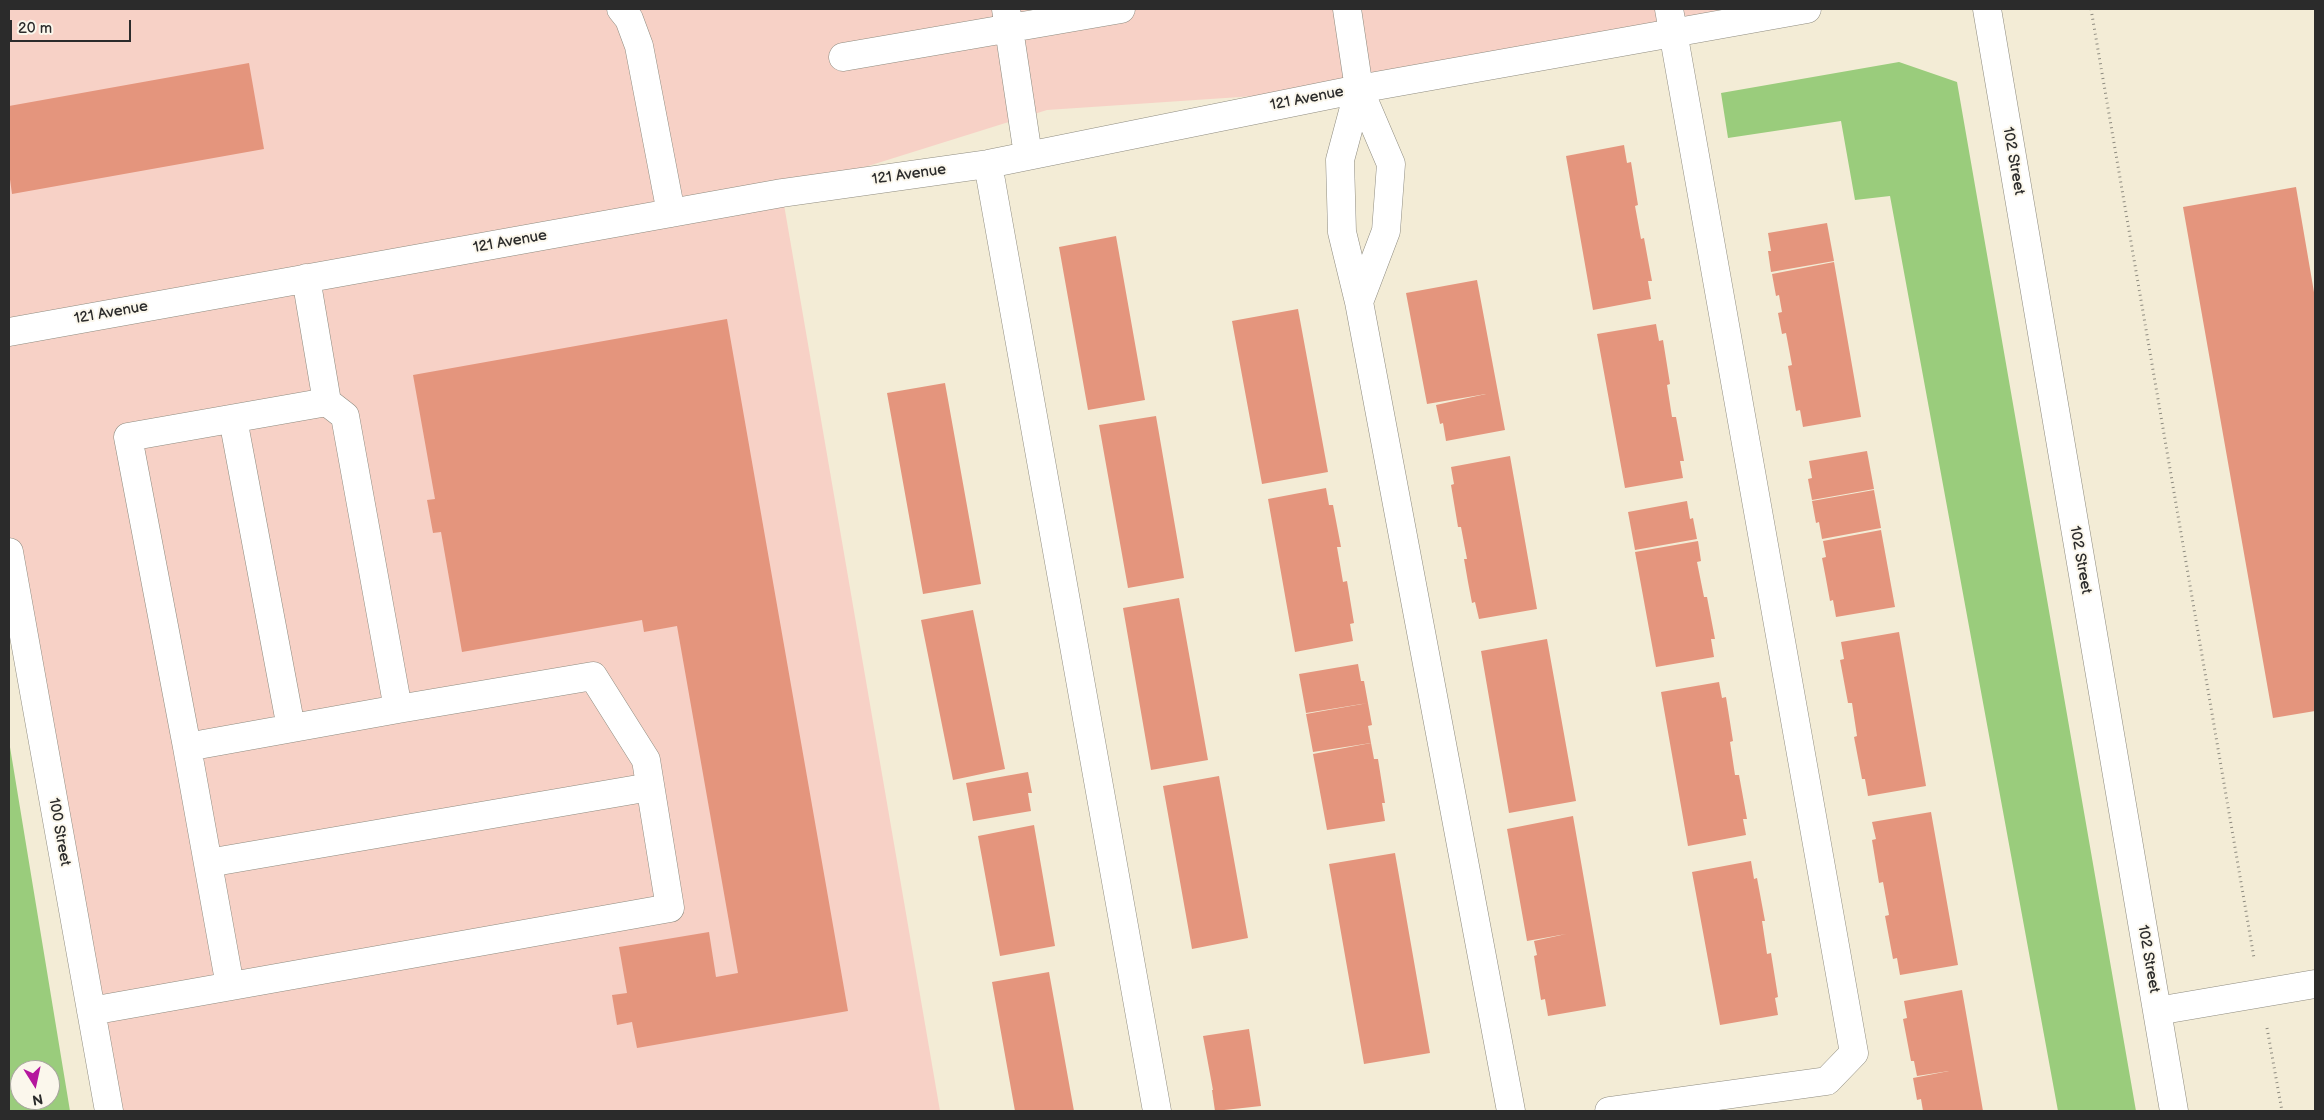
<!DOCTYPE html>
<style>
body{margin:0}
#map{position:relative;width:2324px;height:1120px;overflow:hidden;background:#f3ecd6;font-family:"Balsamiq Sans",sans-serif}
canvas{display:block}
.frame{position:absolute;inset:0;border:10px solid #2b2b2b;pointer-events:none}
.north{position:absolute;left:10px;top:1060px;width:50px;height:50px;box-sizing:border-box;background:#fbf7ec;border:1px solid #a8a59f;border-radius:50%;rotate:170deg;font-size:14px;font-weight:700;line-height:20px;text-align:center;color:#2b2b2b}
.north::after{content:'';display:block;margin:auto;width:18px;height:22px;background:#b5179e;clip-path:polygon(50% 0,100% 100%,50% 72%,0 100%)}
.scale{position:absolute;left:10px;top:20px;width:121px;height:22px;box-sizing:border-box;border:2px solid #2b2b2b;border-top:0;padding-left:6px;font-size:15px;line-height:18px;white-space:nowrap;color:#2b2b2b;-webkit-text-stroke:4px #fbf7ec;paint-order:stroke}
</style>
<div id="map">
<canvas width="2324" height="1120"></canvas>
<div class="frame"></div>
<div class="north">N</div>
<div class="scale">20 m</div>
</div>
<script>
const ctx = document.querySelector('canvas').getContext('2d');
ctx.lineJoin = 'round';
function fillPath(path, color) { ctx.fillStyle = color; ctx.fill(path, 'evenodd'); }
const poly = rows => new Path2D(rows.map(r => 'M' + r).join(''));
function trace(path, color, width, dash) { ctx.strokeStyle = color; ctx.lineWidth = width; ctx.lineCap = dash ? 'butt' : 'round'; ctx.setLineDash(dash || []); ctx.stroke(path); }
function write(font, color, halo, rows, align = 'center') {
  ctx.font = font + ' "Balsamiq Sans",sans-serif'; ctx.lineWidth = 4; ctx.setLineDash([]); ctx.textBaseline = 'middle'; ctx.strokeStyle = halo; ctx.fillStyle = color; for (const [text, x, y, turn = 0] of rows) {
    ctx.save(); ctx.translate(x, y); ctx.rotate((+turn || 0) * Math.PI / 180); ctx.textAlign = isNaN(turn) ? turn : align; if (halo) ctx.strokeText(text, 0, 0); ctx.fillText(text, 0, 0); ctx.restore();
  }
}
fillPath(poly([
 [9,9,1807,9,1359,89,1047,110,782,193,940,1111,109,1111,9,552]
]), '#f7d1c6');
fillPath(poly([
 [1899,62,1957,82,2136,1111,2058,1111,1890,196,1855,200,1841,121,1728,138,1721,93],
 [9,741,70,1111,9,1111],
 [20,1070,50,1070,50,1100,20,1100]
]), '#9acc7c');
fillPath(poly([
 [249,63,264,149,12,194,9,172,9,106],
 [1624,145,1627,163,1631,162,1638,205,1635,206,1641,239,1644,238,1648,260,1652,281,1648,281,1651,299,1593,310,1566,156],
 [2296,187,2315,298,2315,711,2273,718,2183,207],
 [1827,223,1834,261,1771,272,1768,251,1771,251,1768,233],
 [1116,236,1145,400,1088,410,1059,247],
 [1834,262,1861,417,1803,427,1800,410,1796,411,1788,366,1792,365,1786,333,1782,334,1778,313,1782,312,1779,295,1776,296,1772,274],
 [1477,280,1505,430,1446,441,1443,423,1440,424,1436,405,1486,394,1427,404,1406,293],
 [1298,309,1328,472,1262,484,1232,321],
 [727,319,848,1011,637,1048,632,1022,617,1025,612,995,627,993,619,947,709,932,716,977,738,973,677,626,644,632,642,620,462,652,441,532,433,533,427,500,435,499,413,375],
 [1656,324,1659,341,1663,340,1670,384,1667,385,1672,417,1676,417,1684,461,1680,461,1683,478,1625,488,1597,334],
 [945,383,981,584,923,594,887,393],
 [1156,416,1184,578,1128,588,1099,425],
 [1867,451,1874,489,1812,500,1808,479,1812,478,1809,461],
 [1510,456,1537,609,1479,619,1475,602,1472,603,1468,582,1464,559,1467,559,1461,527,1458,527,1451,485,1454,484,1451,467],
 [1326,488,1329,505,1333,505,1341,547,1337,547,1343,582,1347,581,1354,623,1350,624,1353,641,1295,652,1268,499],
 [1874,490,1881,528,1822,539,1819,522,1816,523,1812,501],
 [1687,501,1690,519,1693,518,1697,539,1635,550,1628,512],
 [1881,530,1895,607,1836,617,1833,600,1830,601,1826,579,1822,558,1826,557,1823,541],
 [1698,541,1701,561,1697,562,1704,597,1707,597,1715,639,1711,639,1714,657,1656,667,1635,552],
 [1179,598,1208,760,1151,770,1123,608],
 [973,610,1005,769,953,780,921,620],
 [1899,632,1926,786,1868,796,1865,779,1862,779,1854,737,1857,736,1852,703,1848,703,1840,660,1844,659,1841,642],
 [1547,639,1576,801,1509,813,1481,651],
 [1358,664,1361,681,1364,681,1368,703,1306,713,1299,674],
 [1719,682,1722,698,1726,697,1733,741,1730,742,1735,775,1739,775,1747,819,1743,819,1746,835,1688,846,1661,692],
 [1368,703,1372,725,1368,726,1371,743,1313,752,1306,714],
 [1371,743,1374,759,1378,759,1385,803,1382,803,1385,821,1327,830,1313,754],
 [1028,772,1032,793,1028,793,1031,811,973,821,966,783],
 [1219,776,1248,938,1192,949,1163,786],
 [1931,812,1958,965,1900,975,1897,958,1893,959,1885,916,1889,915,1883,882,1879,883,1872,840,1876,839,1872,822],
 [1573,816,1606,1006,1548,1016,1545,999,1541,1000,1534,956,1537,955,1534,941,1566,934,1527,941,1507,829],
 [1034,825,1055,946,1000,956,978,836],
 [1395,853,1430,1053,1364,1064,1329,864],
 [1751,861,1754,879,1757,878,1765,921,1762,921,1767,954,1771,953,1778,997,1775,998,1778,1015,1720,1025,1692,872],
 [1049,972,1074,1111,1015,1111,992,982],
 [1962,990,1983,1111,1923,1111,1921,1099,1917,1100,1913,1078,1949,1071,1917,1076,1914,1061,1911,1061,1903,1019,1907,1018,1904,1001],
 [1249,1029,1261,1106,1215,1111,1212,1090,1213,1090,1203,1036]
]), '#e4957d');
const minor = poly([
 [621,9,629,19,639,46,671,213],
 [1006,9,1028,155],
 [1347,9,1359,89,1391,164,1386,231,1359,302],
 [1987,9,2174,1111],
 [843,57,1121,9],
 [1359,89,1340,160,1342,232,1359,302,1511,1111],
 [988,164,1157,1111],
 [9,332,782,193,988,164,1359,89,1807,9],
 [233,419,291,728],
 [9,552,109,1111],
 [187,747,128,437,327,402],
 [208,863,650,787],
 [230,986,187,747,398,709],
 [91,1011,670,908,646,760,593,676,398,709,345,416,327,402,306,278],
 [2157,1011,2315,984],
 [1609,1111,1827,1081,1854,1053,1669,9]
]);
trace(minor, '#8f8c80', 29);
trace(poly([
 [2091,9,2254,958],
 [2267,1028,2282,1111]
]), '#8f8c80', 3, [1, 4]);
trace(minor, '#fff', 28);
write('15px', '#2b2b2b', '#fbf7ec', [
 ["121 Avenue",1307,99,-11],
 ["102 Street",2013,161,80],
 ["121 Avenue",909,175,-8],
 ["121 Avenue",510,242,-10],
 ["121 Avenue",111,313,-10],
 ["102 Street",2080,560,80],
 ["100 Street",59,832,80],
 ["102 Street",2148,959,80]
]);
</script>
